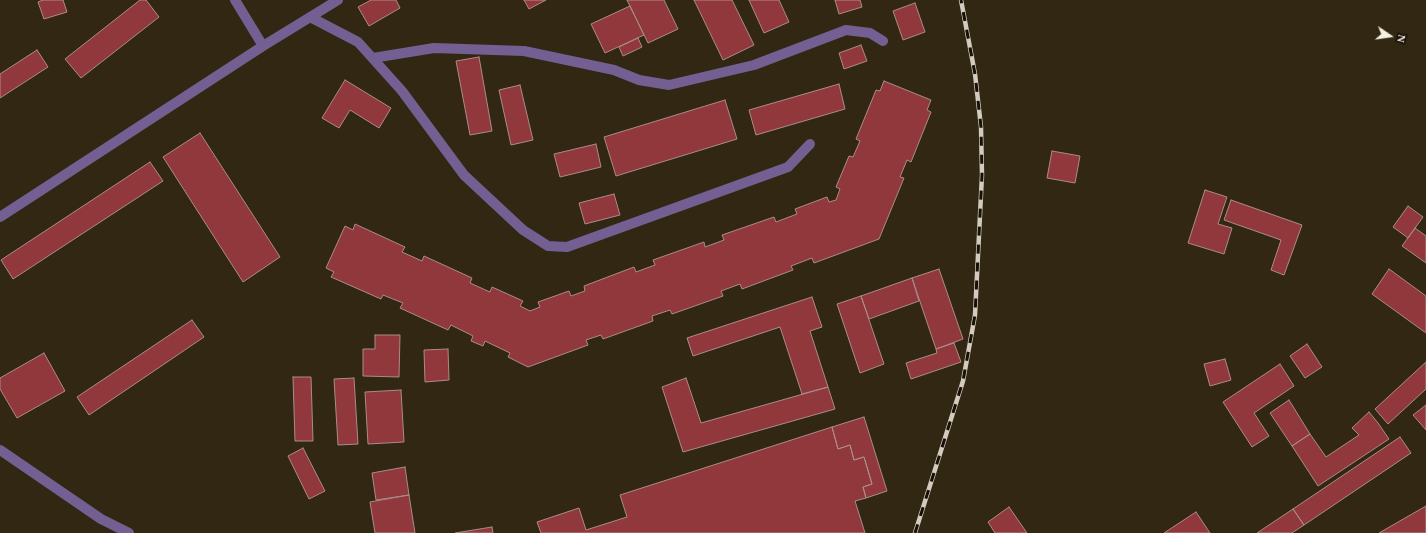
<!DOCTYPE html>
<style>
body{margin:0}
#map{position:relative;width:1426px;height:533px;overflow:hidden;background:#312712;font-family:"Times New Roman",serif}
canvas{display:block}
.north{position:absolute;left:1370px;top:16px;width:40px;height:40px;-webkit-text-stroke:3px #151008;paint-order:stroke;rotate:103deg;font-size:11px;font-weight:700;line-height:16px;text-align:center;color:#f7efe3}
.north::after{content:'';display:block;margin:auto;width:14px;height:18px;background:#f7efe3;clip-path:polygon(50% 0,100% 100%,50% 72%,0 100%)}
</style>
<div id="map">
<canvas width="1426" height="533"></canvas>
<div class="north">N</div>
</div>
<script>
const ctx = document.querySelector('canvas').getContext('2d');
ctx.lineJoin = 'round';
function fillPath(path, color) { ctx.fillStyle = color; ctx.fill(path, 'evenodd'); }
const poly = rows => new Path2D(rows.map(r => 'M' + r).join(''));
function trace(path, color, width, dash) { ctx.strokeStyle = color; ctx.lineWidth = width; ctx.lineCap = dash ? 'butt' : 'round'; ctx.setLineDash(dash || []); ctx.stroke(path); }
const building = poly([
 [43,0,63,0,67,12,44,19,38,2,43,0],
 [140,0,146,0,159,17,81,78,65,59,140,0],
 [371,0,396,0,400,8,369,26,358,7,371,0],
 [524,0,546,0,529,9,524,0],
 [627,0,664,0,678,29,648,43,627,0],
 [694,0,732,0,754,45,723,60,694,0],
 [749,0,779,0,789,22,764,33,749,0],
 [835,0,860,0,862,7,839,14,835,0],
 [915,3,925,32,903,40,893,11,915,3],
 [630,6,644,35,605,53,591,24,630,6],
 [638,38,642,47,623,56,619,47,638,38],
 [861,45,867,61,844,69,839,53,861,45],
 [37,50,48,67,0,98,0,74,37,50],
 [479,57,492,131,470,135,456,61,479,57],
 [345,80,391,108,379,128,350,110,339,128,322,118,345,80],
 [884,81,931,100,927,110,931,112,911,162,907,160,900,177,904,178,879,239,814,263,812,258,791,266,793,270,742,289,740,284,721,291,723,296,672,314,670,310,652,316,653,321,603,339,601,335,586,340,588,345,528,367,508,357,510,353,485,341,483,346,471,341,473,336,451,325,448,330,400,308,403,303,383,295,381,299,331,277,334,272,326,268,345,226,353,230,355,224,405,247,402,252,422,261,424,256,472,278,470,283,490,292,492,287,523,301,520,306,530,311,540,307,538,302,569,291,571,296,585,291,584,286,634,267,636,272,655,265,653,260,704,242,705,247,724,240,722,235,774,217,776,222,797,214,795,209,827,197,829,202,836,200,840,189,836,187,849,156,853,157,860,141,856,139,876,90,880,91,884,81],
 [839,84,845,109,756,135,749,110,839,84],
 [520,85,533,140,511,145,499,90,520,85],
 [725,100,737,139,616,176,604,137,725,100],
 [200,133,280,257,243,282,163,157,200,133],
 [596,144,601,167,560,177,554,154,596,144],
 [1052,151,1080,156,1075,183,1047,178,1052,151],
 [150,162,163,181,13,279,1,260,150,162],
 [1205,190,1227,197,1218,224,1232,228,1224,254,1188,243,1205,190],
 [614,194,620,215,585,224,579,203,614,194],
 [1231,200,1302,225,1284,275,1271,270,1281,240,1224,220,1231,200],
 [1408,206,1423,217,1408,238,1393,227,1408,206],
 [1415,228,1426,236,1426,263,1402,246,1415,228],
 [939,269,963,339,936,349,912,278,939,269],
 [1389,269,1426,296,1426,333,1372,294,1389,269],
 [912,278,919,301,869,319,861,296,912,278],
 [861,296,884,364,860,373,837,304,861,296],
 [812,297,822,327,810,331,828,387,802,394,780,327,693,356,687,338,812,297],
 [192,320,204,337,89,415,77,397,192,320],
 [375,335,400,335,399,377,363,376,363,349,375,349,375,335],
 [954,343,961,362,911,379,906,363,937,353,936,349,954,343],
 [1307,344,1322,367,1305,378,1290,356,1307,344],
 [448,349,449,380,425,382,424,350,448,349],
 [44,353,65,391,17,418,0,389,0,378,44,353],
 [1225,359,1231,380,1210,386,1204,364,1225,359],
 [1426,362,1426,389,1388,424,1375,409,1426,362],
 [1280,364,1294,386,1254,413,1269,436,1252,447,1223,402,1280,364],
 [293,377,311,377,313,441,295,441,293,377],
 [354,378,358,444,338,445,334,379,354,378],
 [686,378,701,423,828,387,835,409,683,452,662,387,686,378],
 [401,390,404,442,368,444,365,392,401,390],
 [1289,400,1310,434,1292,446,1270,413,1289,400],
 [1426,405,1426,430,1413,415,1426,405],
 [1369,412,1378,423,1389,439,1318,486,1292,446,1310,434,1326,457,1359,435,1352,428,1369,412],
 [864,417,887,491,866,498,863,487,872,484,864,457,854,460,850,445,838,449,832,427,864,417],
 [832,427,838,449,850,445,854,460,864,457,872,484,863,487,866,498,855,501,865,533,541,533,537,522,579,508,586,530,627,517,620,495,832,427],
 [1400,437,1411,453,1304,525,1293,509,1400,437],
 [303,448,325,491,309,499,288,456,303,448],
 [405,467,409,495,376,500,372,473,405,467],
 [409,495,415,533,375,533,370,502,409,495],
 [1426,506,1426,533,1379,533,1426,506],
 [1009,507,1027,533,995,533,988,522,1009,507],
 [1293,509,1304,525,1292,533,1257,533,1293,509],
 [1196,512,1210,533,1164,533,1196,512],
 [492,527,493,533,455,533,492,527]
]);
fillPath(building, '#91383c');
trace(building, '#ab8c8b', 1);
trace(poly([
 [235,0,263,46],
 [310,17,358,42,402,91,464,175,523,230,548,246,567,247,788,167,810,144],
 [373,58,434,48,524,51,614,70,639,80,669,85,754,65,846,30,870,33,883,41],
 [0,217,263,46,338,0],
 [0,450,101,519,129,533]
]), '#735f92', 10);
const rail = poly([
 [915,533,963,381,975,315,982,175,981,127,975,74,961,0]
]);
trace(rail, '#d4cbbe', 4.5);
trace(rail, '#151008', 3, [9]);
</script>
